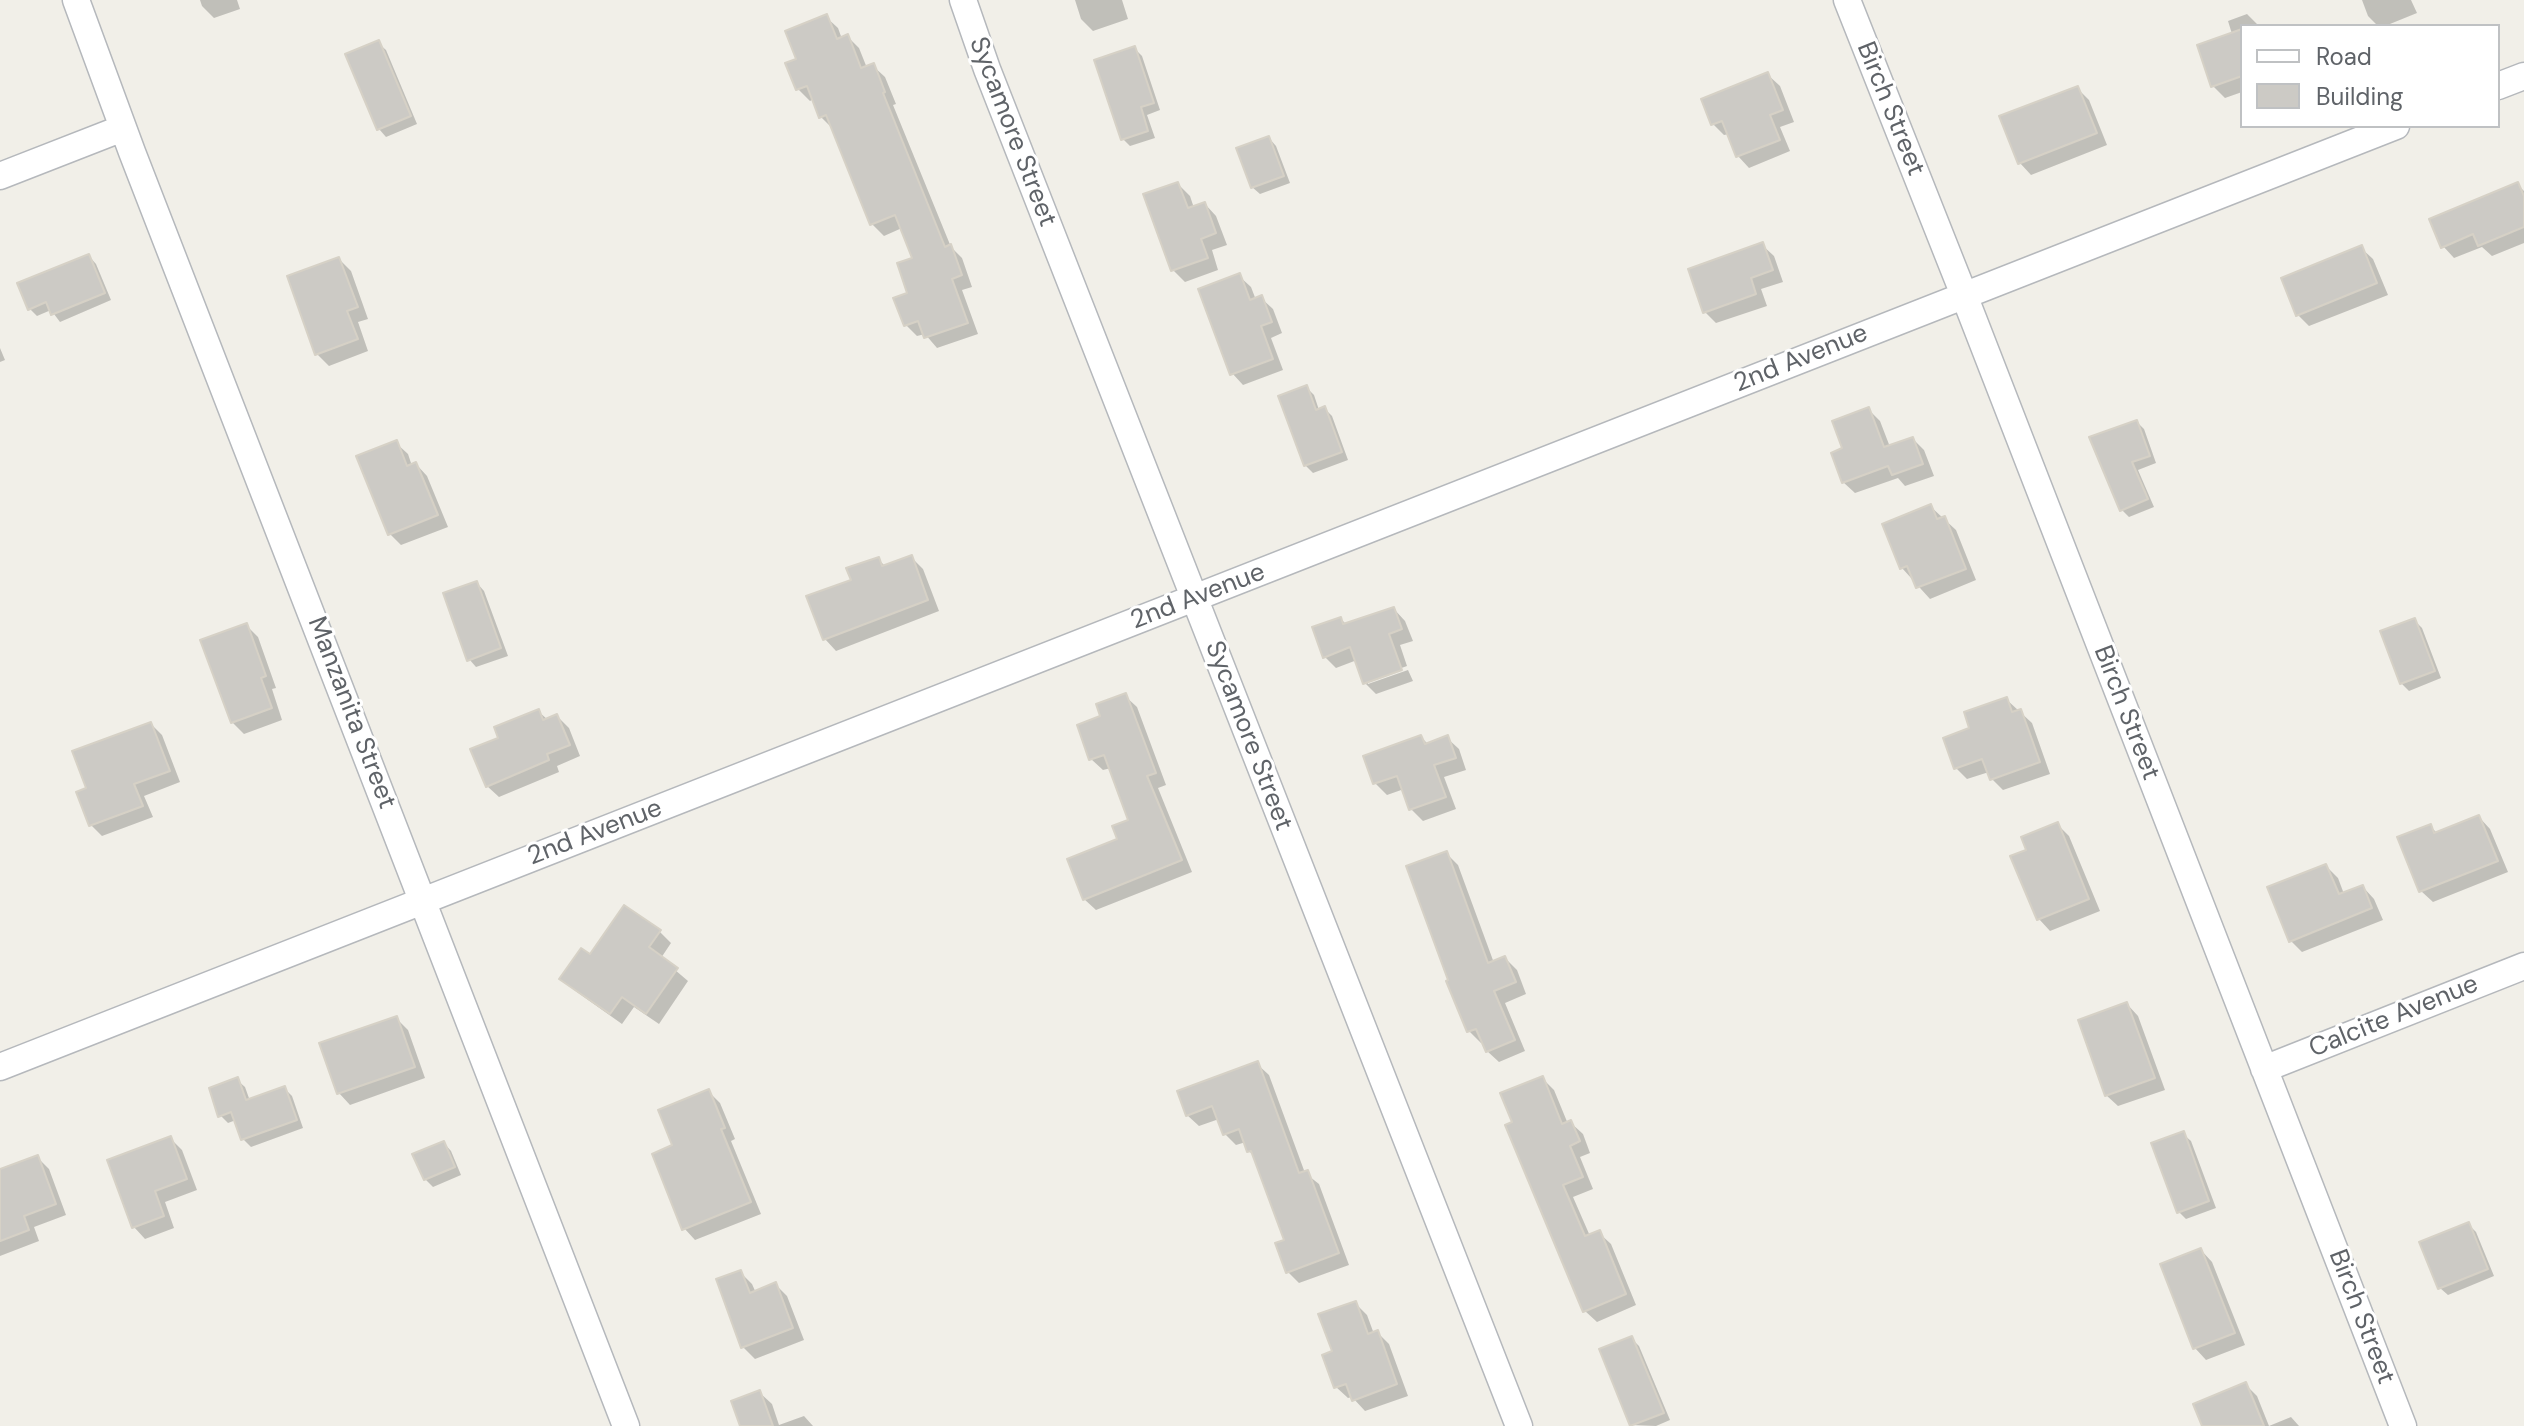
<!DOCTYPE html>
<style>
body{margin:0}
#map{position:relative;width:2524px;height:1426px;overflow:hidden;background:#f1efe8;font-family:"DM Sans",sans-serif}
canvas{display:block}
.legend{position:absolute;left:2240px;top:24px;width:260px;height:104px;box-sizing:border-box;background:#fff;border:2px solid #bfc1c3;margin:0;padding:10px 14px;list-style:none;font-size:24px;color:#5f6368}
.legend li{display:flex;align-items:center;gap:16px;height:40px}
.legend b{width:40px;border:2px solid #bfc1c3}
</style>
<div id="map">
<canvas width="2524" height="1426"></canvas>
<ul class="legend">
<li><b style="height:10px;background:#fff"></b>Road</li>
<li><b style="height:22px;background:#cccac5"></b>Building</li>
</ul>
</div>
<script>
const ctx = document.querySelector('canvas').getContext('2d');
ctx.lineJoin = 'round';
function fillPath(path, color) { ctx.fillStyle = color; ctx.fill(path, 'evenodd'); }
const poly = rows => new Path2D(rows.map(r => 'M' + r).join(''));
function trace(path, color, width, dash) { ctx.strokeStyle = color; ctx.lineWidth = width; ctx.lineCap = dash ? 'butt' : 'round'; ctx.setLineDash(dash || []); ctx.stroke(path); }
function write(font, color, halo, rows, align = 'center') {
  ctx.font = font + ' "DM Sans",sans-serif'; ctx.lineWidth = 6; ctx.setLineDash([]); ctx.textBaseline = 'middle'; ctx.strokeStyle = halo; ctx.fillStyle = color; for (const [text, x, y, turn = 0] of rows) {
    ctx.save(); ctx.translate(x, y); ctx.rotate((+turn || 0) * Math.PI / 180); ctx.textAlign = isNaN(turn) ? turn : align; if (halo) ctx.strokeText(text, 0, 0); ctx.fillText(text, 0, 0); ctx.restore();
  }
}
fillPath(poly([
 [200,0,237,0,240,9,214,18,202,6],
 [1075,0,1122,0,1128,19,1093,31,1081,19],
 [2362,0,2411,0,2417,13,2385,26,2378,26,2368,16],
 [2247,14,2259,26,2242,26,2242,92,2225,98,2213,86,2232,34,2228,21],
 [826,17,838,28,842,39,848,37,859,48,867,68,873,66,885,77,896,104,893,105,951,247,962,258,972,287,962,290,978,334,937,348,925,334,917,336,906,325,914,260,902,228,884,236,872,224,832,128,821,117,814,99,810,101,798,89,799,60],
 [378,43,386,50,417,124,386,137,379,129],
 [1134,48,1142,56,1160,110,1147,115,1155,138,1130,146,1123,139],
 [1768,75,1780,86,1794,122,1780,127,1790,151,1749,168,1738,156,1729,134,1724,135,1713,124],
 [2077,88,2089,100,2107,145,2031,175,2020,163],
 [1269,138,1276,146,1290,183,1260,194,1252,187],
 [1178,184,1190,196,1194,208,1205,204,1216,216,1227,245,1212,250,1218,270,1185,282,1173,270],
 [2518,185,2524,191,2524,243,2492,256,2482,247,2454,258,2443,246],
 [1762,245,1774,256,1783,282,1761,289,1767,306,1716,323,1705,312],
 [2361,248,2373,259,2388,295,2309,326,2297,314],
 [89,256,96,264,111,300,60,322,51,310,37,316,30,309],
 [339,259,351,271,368,319,358,322,368,351,329,366,317,354],
 [1239,276,1251,287,1256,300,1261,298,1273,309,1282,333,1271,338,1283,370,1243,385,1232,373],
 [0,348,5,360,0,362],
 [1306,387,1314,395,1319,410,1324,408,1332,416,1348,460,1313,473,1305,465],
 [1869,410,1880,421,1890,447,1913,439,1924,450,1934,476,1905,486,1898,478,1855,493,1843,482,1845,449],
 [2137,422,2144,429,2156,463,2138,470,2154,507,2129,517,2122,510],
 [396,443,408,454,412,466,416,464,427,476,448,527,401,545,390,534],
 [1930,506,1956,530,1976,580,1930,599,1902,568],
 [911,557,923,569,939,611,836,651,825,639,853,581,878,559,886,567],
 [477,583,484,591,508,656,476,667,469,659],
 [1394,609,1405,621,1413,641,1400,645,1407,666,1368,680,1368,684,1408,670,1413,681,1376,694,1365,683,1357,660,1336,668,1324,656,1341,619,1347,625],
 [2414,620,2422,628,2441,678,2409,691,2401,683],
 [246,625,258,637,276,688,272,689,282,720,244,734,232,722],
 [1125,696,1137,707,1166,785,1158,788,1192,872,1096,910,1084,899,1130,821,1111,768,1103,770,1091,759,1102,717],
 [2006,699,2032,723,2050,774,2003,790,1992,779,1989,772,1967,779,1956,768,1972,729],
 [538,711,548,720,557,716,569,728,580,756,557,766,559,772,499,797,487,786,501,739],
 [151,724,162,735,180,782,144,796,153,817,102,836,90,824,89,789],
 [1421,737,1428,744,1447,738,1459,749,1466,770,1444,777,1456,809,1423,821,1411,809,1404,789,1387,795,1375,783],
 [2479,817,2490,829,2508,872,2433,902,2421,891,2430,826,2438,834],
 [2058,825,2069,836,2100,911,2050,931,2039,919,2028,851],
 [1446,853,1458,865,1494,963,1505,958,1517,970,1526,994,1505,1003,1525,1051,1499,1062,1487,1051,1483,1041,1481,1043,1469,1031,1451,981],
 [2326,866,2338,878,2344,894,2363,887,2374,899,2383,920,2302,952,2291,941],
 [659,931,671,943,661,958,688,981,659,1024,634,1007,622,1024,574,990,562,979,591,957],
 [2127,1004,2138,1016,2165,1090,2118,1106,2106,1095],
 [396,1018,408,1030,425,1078,350,1105,339,1093],
 [1257,1064,1269,1075,1305,1173,1319,1184,1349,1265,1299,1283,1288,1272,1287,1241,1256,1158,1249,1151,1246,1142,1236,1145,1224,1133,1219,1119,1199,1126,1187,1115],
 [1542,1078,1554,1090,1568,1124,1571,1123,1583,1134,1590,1153,1580,1157,1593,1189,1573,1197,1590,1236,1599,1233,1611,1244,1636,1305,1597,1322,1585,1311,1515,1123],
 [237,1080,245,1087,250,1101,284,1088,292,1096,303,1128,251,1147,243,1139,236,1120,228,1123,220,1115],
 [709,1092,720,1103,735,1139,731,1141,761,1214,695,1240,684,1228,674,1147],
 [2183,1134,2191,1141,2216,1208,2186,1219,2179,1212],
 [171,1139,182,1150,197,1190,165,1202,174,1228,145,1239,134,1227],
 [444,1143,451,1151,461,1175,433,1187,425,1179],
 [37,1157,49,1169,66,1215,34,1227,39,1241,0,1256,0,1171],
 [2468,1224,2476,1232,2494,1276,2448,1295,2440,1288],
 [2201,1250,2212,1262,2245,1345,2206,1360,2195,1348],
 [740,1272,752,1284,756,1293,776,1285,787,1296,804,1340,755,1359,743,1347],
 [1355,1303,1367,1315,1374,1334,1377,1332,1389,1344,1408,1396,1365,1411,1352,1397,1348,1398,1336,1387,1334,1353],
 [1632,1339,1639,1346,1670,1420,1656,1426,1632,1425],
 [2246,1385,2257,1396,2269,1426,2204,1426],
 [760,1393,772,1404,779,1425,804,1416,813,1426,742,1426],
 [2291,1417,2299,1426,2269,1426]
]), '#0003');
const building = poly([
 [827,14,837,39,848,34,861,68,874,63,885,92,883,93,945,247,951,244,962,275,952,279,968,323,924,338,918,321,904,326,893,298,907,293,897,263,912,258,895,215,870,225,826,115,819,118,807,86,796,90,785,63,796,59,785,31,827,14],
 [2242,29,2242,76,2211,87,2197,45,2242,29],
 [379,40,411,116,377,130,345,54,379,40],
 [1135,46,1154,103,1141,107,1148,131,1121,140,1094,60,1135,46],
 [1768,72,1783,110,1770,115,1780,140,1736,157,1722,121,1711,125,1701,99,1768,72],
 [2078,86,2097,133,2018,164,1999,116,2078,86],
 [1269,136,1284,176,1251,188,1236,148,1269,136],
 [1178,182,1188,208,1205,202,1216,233,1201,239,1208,258,1171,271,1143,194,1178,182],
 [2518,182,2524,196,2524,227,2478,246,2473,234,2441,248,2429,219,2518,182],
 [1763,242,1773,270,1751,278,1756,294,1703,313,1688,269,1763,242],
 [2362,245,2377,283,2296,316,2281,278,2362,245],
 [89,254,105,293,51,315,46,302,28,310,17,283,89,254],
 [339,257,358,307,347,311,358,339,315,355,287,276,339,257],
 [1240,273,1250,300,1262,295,1272,322,1261,326,1273,359,1230,375,1198,289,1240,273],
 [1307,385,1316,410,1325,406,1342,452,1304,466,1278,396,1307,385],
 [1869,407,1884,447,1913,437,1923,464,1892,475,1888,466,1842,483,1831,453,1842,448,1832,421,1869,407],
 [2137,420,2150,456,2132,462,2148,499,2120,511,2089,437,2137,420],
 [397,440,407,466,416,462,438,515,388,535,356,456,397,440],
 [1931,504,1937,519,1945,516,1966,569,1916,588,1907,566,1900,569,1882,524,1931,504],
 [912,555,928,600,823,640,806,596,851,580,846,568,879,557,882,566,912,555],
 [477,581,501,648,467,661,443,593,477,581],
 [1394,607,1402,629,1389,634,1402,670,1363,684,1350,647,1323,658,1312,627,1341,617,1343,624,1394,607],
 [2415,618,2435,671,2400,684,2380,631,2415,618],
 [247,623,266,676,261,678,272,708,231,723,200,640,247,623],
 [1126,693,1156,773,1147,776,1182,860,1083,900,1067,859,1117,839,1112,826,1128,820,1104,755,1089,760,1077,725,1100,716,1096,704,1126,693],
 [2007,697,2012,712,2021,709,2040,762,1990,780,1982,759,1954,769,1943,738,1969,728,1964,712,2007,697],
 [539,709,543,720,557,714,570,745,547,754,549,760,486,787,470,749,498,738,494,727,539,709],
 [151,722,170,771,134,784,143,806,89,826,76,792,86,788,72,751,151,722],
 [1421,735,1425,744,1448,735,1456,758,1434,765,1446,797,1409,810,1397,776,1373,784,1363,756,1421,735],
 [2479,815,2498,861,2419,892,2397,837,2431,824,2434,833,2479,815],
 [2058,822,2089,899,2037,920,2010,856,2026,850,2021,837,2058,822],
 [1447,851,1488,963,1505,956,1516,982,1494,991,1515,1040,1486,1052,1476,1029,1467,1032,1446,981,1448,980,1406,866,1447,851],
 [2326,864,2339,894,2363,885,2372,908,2289,942,2267,887,2326,864],
 [624,905,661,930,649,947,678,968,646,1014,622,997,610,1014,559,979,581,948,590,954,624,905],
 [2127,1002,2155,1078,2105,1096,2078,1020,2127,1002],
 [397,1016,415,1067,337,1094,319,1043,397,1016],
 [1258,1061,1299,1173,1308,1170,1339,1253,1286,1273,1275,1243,1284,1240,1251,1151,1247,1152,1239,1129,1223,1135,1212,1106,1186,1116,1177,1091,1258,1061],
 [1543,1076,1562,1124,1571,1120,1580,1141,1570,1146,1583,1177,1563,1185,1585,1236,1600,1230,1626,1294,1583,1312,1505,1125,1512,1122,1500,1093,1543,1076],
 [238,1077,246,1100,285,1086,297,1120,241,1140,231,1112,218,1117,209,1088,238,1077],
 [709,1089,725,1128,721,1129,751,1202,682,1230,652,1154,672,1145,658,1110,709,1089],
 [2184,1131,2209,1201,2177,1213,2151,1143,2184,1131],
 [171,1136,187,1179,155,1191,164,1216,132,1228,107,1160,171,1136],
 [444,1141,455,1167,424,1180,412,1154,444,1141],
 [38,1155,56,1204,24,1216,29,1230,0,1241,0,1169,38,1155],
 [2469,1222,2488,1269,2438,1289,2419,1242,2469,1222],
 [2201,1248,2235,1333,2193,1349,2160,1264,2201,1248],
 [741,1270,750,1293,776,1282,793,1328,741,1348,716,1279,741,1270],
 [1356,1301,1368,1334,1378,1330,1397,1384,1352,1401,1346,1384,1334,1388,1322,1355,1332,1351,1318,1314,1356,1301],
 [1632,1336,1664,1413,1630,1426,1599,1349,1632,1336],
 [2246,1382,2264,1426,2202,1426,2193,1404,2246,1382],
 [760,1390,773,1426,740,1426,731,1401,760,1390]
]);
fillPath(building, '#cccac5');
trace(building, '#d6d1c6', 2);
const minor = poly([
 [76,0,132,152,626,1426],
 [963,0,987,69,1519,1426],
 [1847,0,1964,295,2403,1426],
 [2498,86,2524,76],
 [0,176,123,128],
 [0,1067,2396,126],
 [2264,1069,2524,966]
]);
trace(minor, '#b5b8bc', 29);
trace(minor, '#fff', 26);
write('26px', '#5f6368', '#fff', [
 ["Birch Street",1890,109,68],
 ["Sycamore Street",1012,132,69],
 ["2nd Avenue",1801,359,-22],
 ["2nd Avenue",1198,597,-21],
 ["Manzanita Street",351,713,69],
 ["Birch Street",2126,713,69],
 ["Sycamore Street",1248,736,69],
 ["2nd Avenue",595,833,-21],
 ["Calcite Avenue",2394,1017,-22],
 ["Birch Street",2361,1317,69]
]);
</script>
